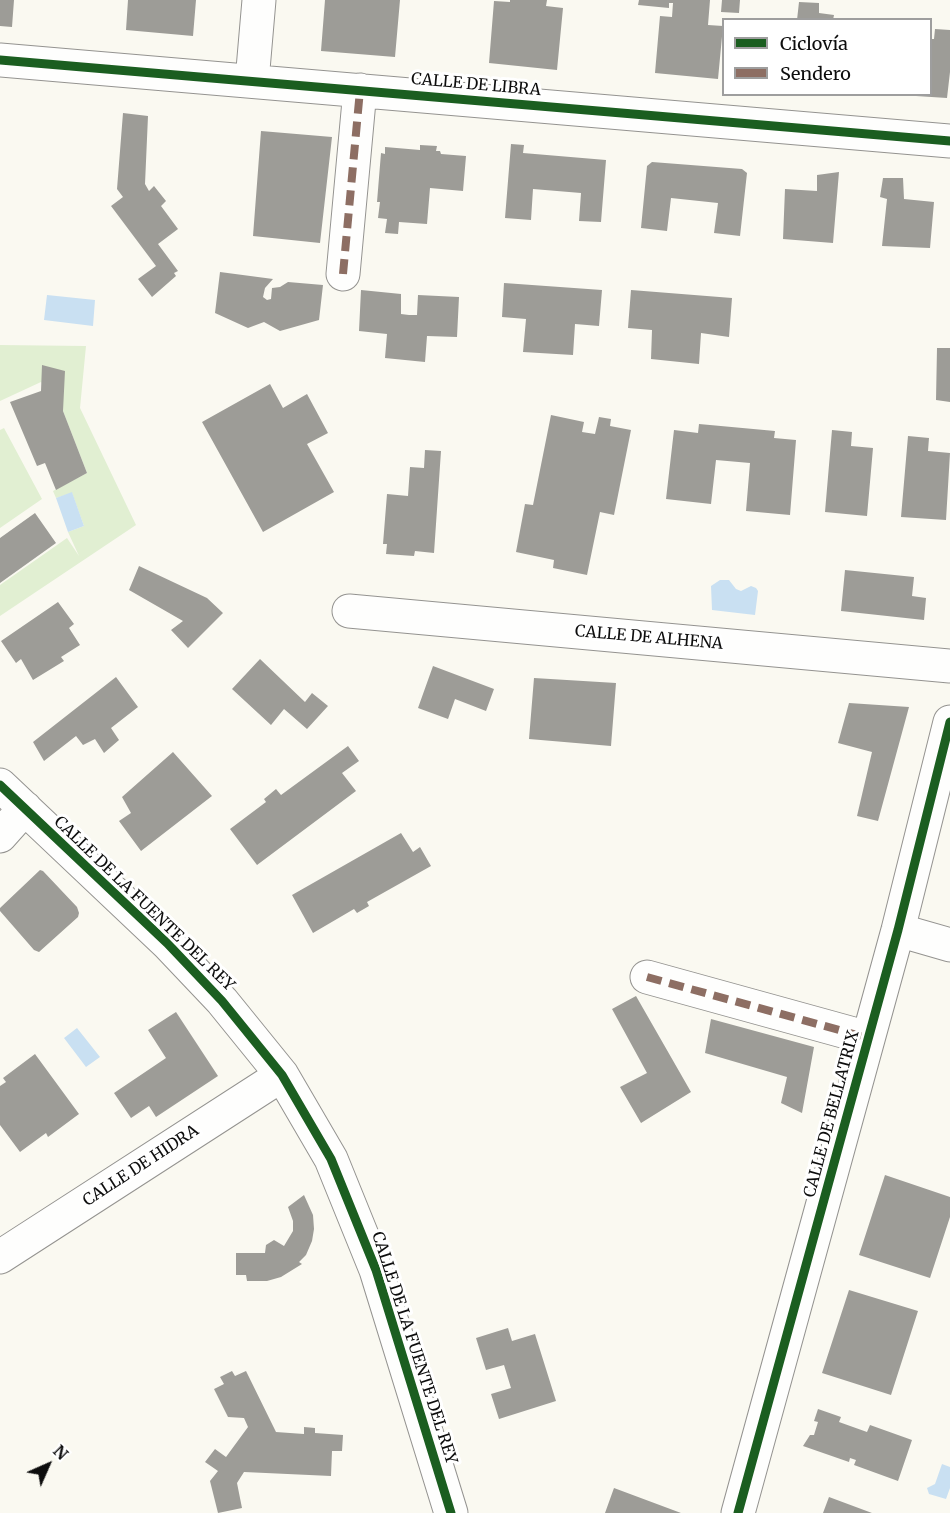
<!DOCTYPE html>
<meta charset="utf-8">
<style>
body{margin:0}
#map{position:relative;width:950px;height:1513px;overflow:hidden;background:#faf9f1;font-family:Merriweather,serif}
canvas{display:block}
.legend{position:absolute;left:722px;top:18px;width:210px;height:78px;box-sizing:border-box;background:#fff;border:2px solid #9e9e9e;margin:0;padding:8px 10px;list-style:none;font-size:18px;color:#0d0d0d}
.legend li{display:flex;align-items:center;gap:12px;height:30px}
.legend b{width:30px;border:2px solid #9e9e9e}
.north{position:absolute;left:18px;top:1435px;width:60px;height:60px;-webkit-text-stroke:4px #fff;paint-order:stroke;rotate:45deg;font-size:16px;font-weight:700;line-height:24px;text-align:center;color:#0d0d0d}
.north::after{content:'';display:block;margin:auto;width:21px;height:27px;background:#0d0d0d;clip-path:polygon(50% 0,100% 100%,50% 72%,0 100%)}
</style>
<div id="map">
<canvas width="950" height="1513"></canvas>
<ul class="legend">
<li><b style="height:8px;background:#1b5e20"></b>Ciclovía</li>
<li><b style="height:8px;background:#8d6e63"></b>Sendero</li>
</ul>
<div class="north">N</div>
</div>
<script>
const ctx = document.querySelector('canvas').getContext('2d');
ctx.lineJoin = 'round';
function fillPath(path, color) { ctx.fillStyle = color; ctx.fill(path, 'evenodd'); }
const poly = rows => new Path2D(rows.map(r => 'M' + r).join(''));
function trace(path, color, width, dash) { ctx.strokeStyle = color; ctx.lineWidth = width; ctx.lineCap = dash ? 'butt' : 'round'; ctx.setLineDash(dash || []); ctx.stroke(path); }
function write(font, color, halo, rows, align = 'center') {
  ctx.font = font + ' Merriweather,serif'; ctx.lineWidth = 6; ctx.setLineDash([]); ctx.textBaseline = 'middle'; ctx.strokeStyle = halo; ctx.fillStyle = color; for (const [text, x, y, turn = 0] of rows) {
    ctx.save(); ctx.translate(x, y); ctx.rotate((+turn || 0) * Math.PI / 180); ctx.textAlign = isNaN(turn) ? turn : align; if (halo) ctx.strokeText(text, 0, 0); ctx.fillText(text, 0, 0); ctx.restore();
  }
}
fillPath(poly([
 [0,345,86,346,80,408,136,525,0,616,0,585,67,538,79,556,68,532,84,526,72,493,56,498,53,491,87,473,63,411,41,382,0,401],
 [4,428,42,499,0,528,0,430]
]), '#e1efd2');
fillPath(poly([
 [47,295,95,300,93,326,44,320],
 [72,492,84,526,68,532,56,498],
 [720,580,729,580,736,589,741,591,751,586,756,588,758,591,755,615,712,610,711,586],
 [77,1028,100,1057,86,1067,64,1038],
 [942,1464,950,1467,950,1488,946,1499,929,1494,927,1488,935,1484]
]), '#c9e0f2');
fillPath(poly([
 [0,0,14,0,12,27,0,26],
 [128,0,196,0,193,36,126,30],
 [325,0,400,0,395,57,321,51],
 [510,0,547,0,546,6,563,8,557,70,489,63,494,1,510,2],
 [639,0,710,0,708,25,723,26,718,79,655,73,660,16,672,17,673,3,669,3,669,8,638,5],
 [722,0,740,0,739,13,721,12],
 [799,2,819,3,819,13,834,15,833,20,797,20],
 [935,29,950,30,950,72,947,98,916,96,916,94,930,94,930,39,934,39],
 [123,113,148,116,145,184,149,191,154,186,166,201,161,206,178,229,158,244,178,271,174,273,176,276,152,297,138,279,156,266,111,206,123,197,117,189],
 [261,131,332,137,320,243,253,236],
 [511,144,524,145,523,153,606,160,601,222,579,221,581,193,533,189,531,220,505,218],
 [420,145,437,146,436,151,440,151,441,154,466,156,463,191,430,188,427,224,399,222,398,234,385,233,387,219,378,218,380,202,377,202,381,153,385,154,385,147,420,150],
 [652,162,742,169,747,173,740,236,714,233,718,203,671,198,667,231,641,228,647,166],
 [839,172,833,243,783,239,785,189,817,191,817,175],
 [883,178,903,178,904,199,934,202,930,248,882,246,887,199,880,197],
 [220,272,273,279,265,288,263,297,267,300,271,299,272,288,280,287,288,282,323,285,319,320,280,331,264,322,248,328,215,313],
 [504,283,602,290,599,326,575,324,573,355,523,352,526,319,502,317],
 [361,290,401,294,401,314,409,315,417,315,418,295,459,297,457,337,427,336,425,362,385,358,387,334,359,331],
 [631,290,732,298,729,337,701,333,699,364,651,359,652,330,628,328],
 [937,348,950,348,950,402,936,400],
 [42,365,65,371,63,411,87,473,56,490,45,463,37,466,10,402,41,391],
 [270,384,283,408,307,394,328,433,307,444,334,492,263,532,202,422],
 [551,415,584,422,582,432,595,434,599,417,611,419,610,426,631,430,614,515,600,512,587,575,553,568,554,560,516,552,525,504,533,505],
 [699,424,775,431,774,438,796,440,790,515,746,511,750,463,716,460,711,504,666,499,674,430,698,433],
 [832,430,852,432,851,446,873,448,867,516,825,512],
 [908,436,929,438,928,451,950,453,946,520,901,517],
 [425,450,441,451,434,553,415,551,414,556,386,554,387,544,383,544,387,494,408,496,410,467,424,468],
 [35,513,56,543,0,583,0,538],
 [139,566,207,598,223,613,188,648,171,630,183,621,129,590],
 [845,570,914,577,912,596,926,598,924,620,841,611],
 [58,602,74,624,69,628,80,645,61,657,64,661,33,680,21,659,16,663,1,641],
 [260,659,305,702,312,693,328,706,307,729,284,709,271,725,232,689],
 [433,666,494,689,486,711,455,699,448,719,418,708],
 [116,677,138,707,111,728,119,740,104,753,95,739,83,745,76,736,44,761,33,742],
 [534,678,616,683,611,746,529,739],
 [849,703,909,707,878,821,857,816,872,752,838,743],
 [348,746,359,761,342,773,356,791,257,865,230,829,266,802,264,799,276,789,281,795],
 [173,752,212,796,141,851,119,821,131,813,122,797],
 [401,833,413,852,420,847,431,866,367,902,369,906,357,913,354,909,313,933,292,895],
 [40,870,43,871,77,907,79,913,78,917,39,952,34,950,0,911,0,908],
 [636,996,691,1092,641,1123,620,1087,647,1073,612,1009],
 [176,1012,218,1076,156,1117,149,1106,131,1118,114,1093,166,1058,148,1030],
 [711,1019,814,1047,802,1113,781,1103,787,1077,705,1053],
 [35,1054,79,1114,48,1137,46,1133,20,1152,0,1125,0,1086,6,1082,3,1078],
 [885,1175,950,1197,950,1217,930,1278,859,1255],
 [304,1195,313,1215,314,1229,312,1241,306,1255,299,1262,302,1264,281,1277,267,1281,247,1281,246,1275,236,1275,236,1253,265,1253,266,1245,274,1240,284,1246,293,1231,293,1221,288,1207],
 [849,1290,918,1311,891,1395,822,1373],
 [508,1328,512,1341,535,1334,556,1401,499,1419,491,1394,511,1388,504,1365,486,1370,476,1338],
 [232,1371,235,1376,246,1371,276,1432,304,1434,304,1427,315,1428,315,1433,343,1435,342,1451,332,1451,331,1476,244,1472,237,1483,242,1508,218,1513,210,1481,218,1471,205,1462,215,1449,226,1457,248,1427,244,1418,228,1417,214,1389,224,1384,220,1377],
 [818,1409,841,1417,839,1422,867,1432,870,1425,912,1440,898,1481,854,1465,856,1460,850,1458,849,1462,803,1446,810,1435,814,1435,818,1422,814,1421],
 [614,1488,681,1513,605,1513],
 [829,1497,872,1513,823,1513]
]), '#9d9c97');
const minor = poly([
 [0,60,950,141],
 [252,81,259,0],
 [343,274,360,90],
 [349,611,950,666],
 [0,785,167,943,222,1001,282,1075,331,1159,376,1270,451,1513],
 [0,836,25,808],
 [898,930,950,945],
 [647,977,868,1038],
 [0,1257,282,1075],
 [738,1513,898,930,950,722]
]);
trace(minor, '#949390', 35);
trace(minor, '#fefefd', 33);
trace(poly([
 [343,274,360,90],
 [647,977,868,1038]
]), '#8d6e63', 8, [15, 8]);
trace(poly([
 [0,60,950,141],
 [0,785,167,943,222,1001,282,1075,331,1159,376,1270,451,1513],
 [738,1513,898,930,950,722]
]), '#1b5e20', 9);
write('16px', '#0d0d0d', '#fff', [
 ["CALLE DE LIBRA",476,85,5],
 ["CALLE DE ALHENA",649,638,5],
 ["CALLE DE LA FUENTE DEL REY",144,904,44],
 ["CALLE DE BELLATRIX",832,1114,-75],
 ["CALLE DE HIDRA",141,1166,-33],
 ["CALLE DE LA FUENTE DEL REY",414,1348,72]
]);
</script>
